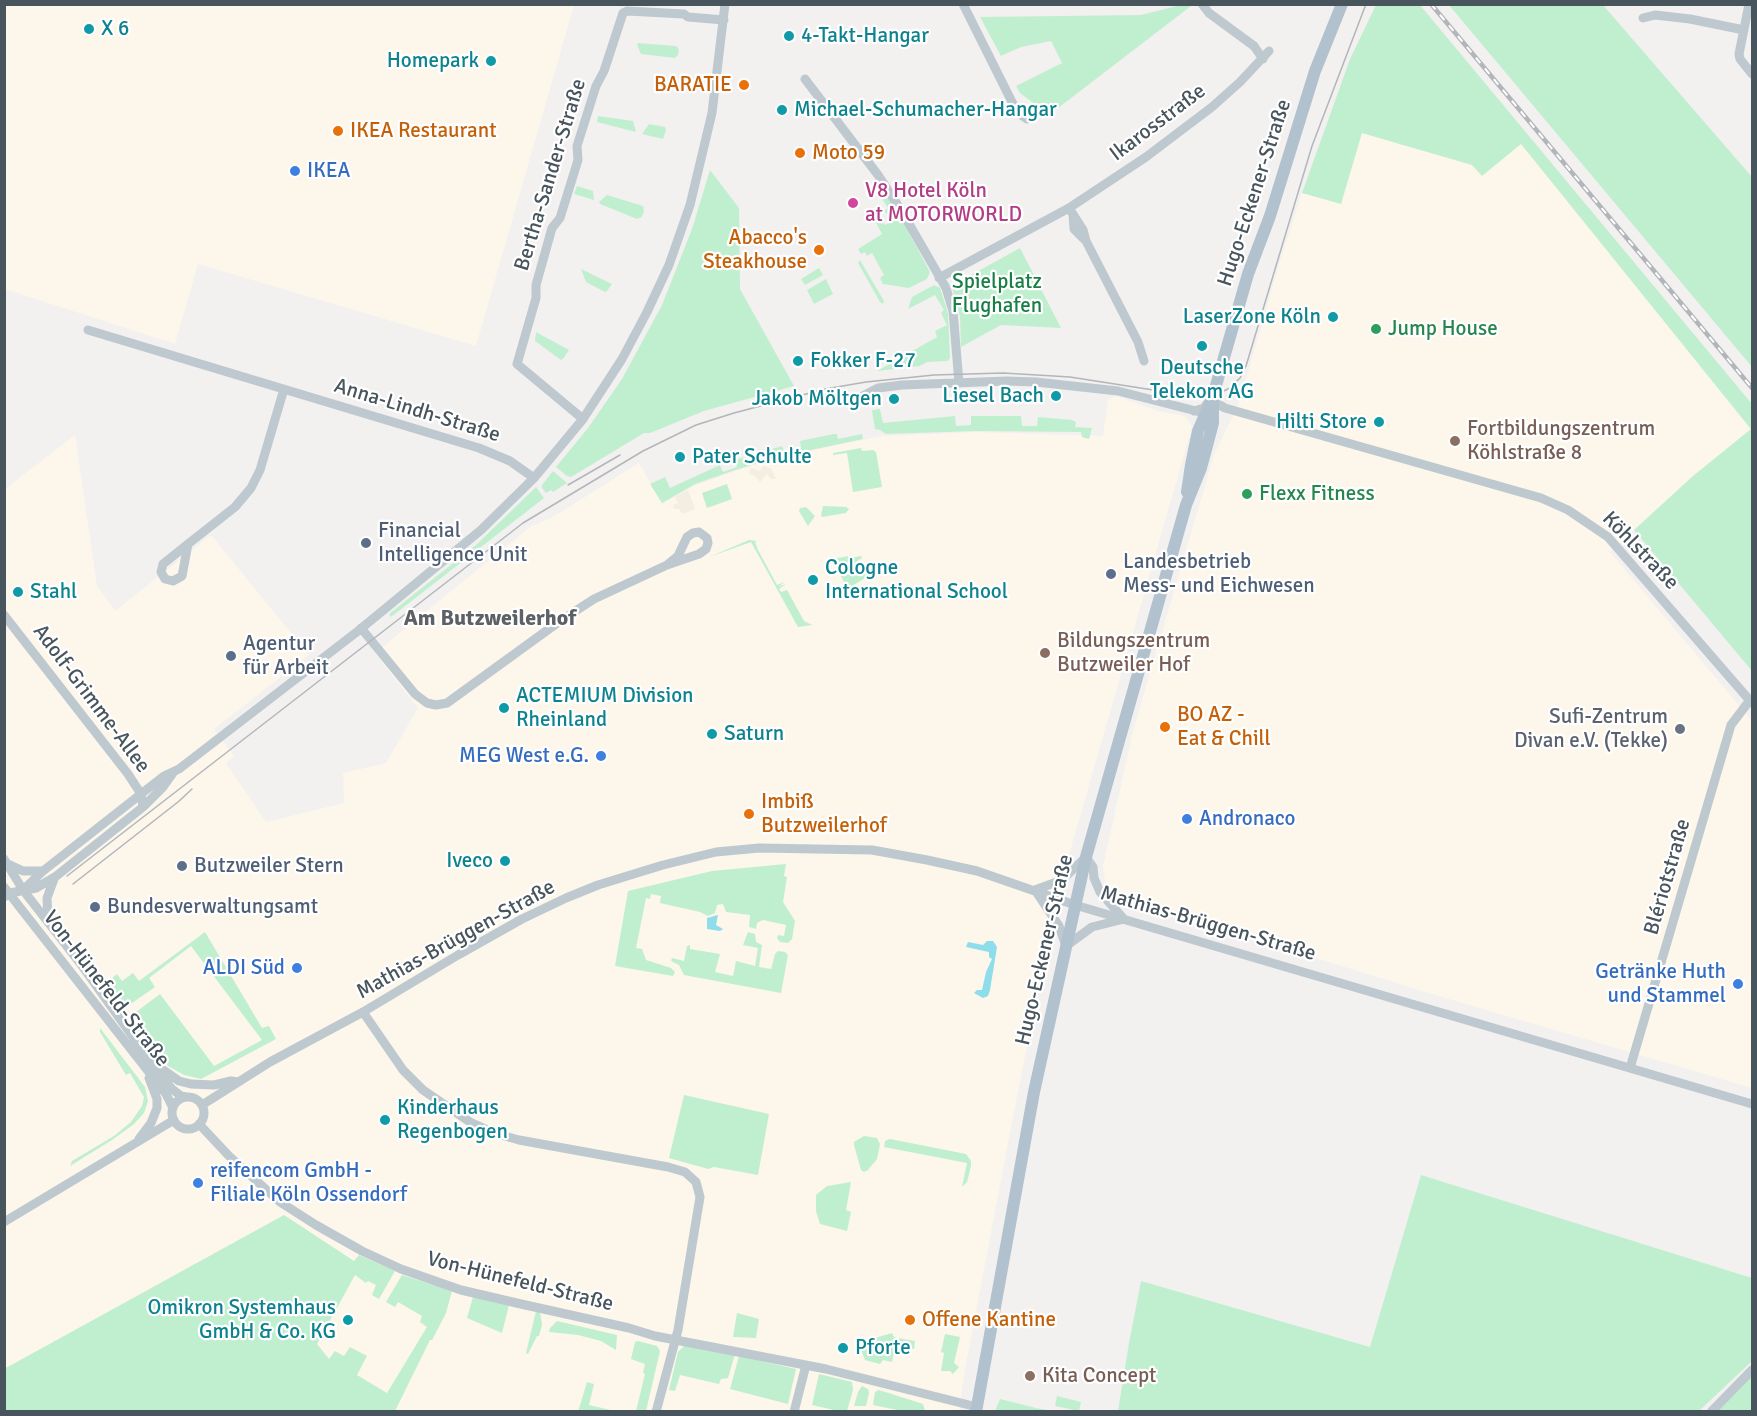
<!DOCTYPE html>
<meta charset="utf-8">
<style>
body{margin:0}
#map{position:relative;width:1757px;height:1416px;overflow:hidden;background:#f3f0f0;font-family:Signika,sans-serif}
canvas{display:block}
.frame{position:absolute;inset:0;border:6px solid #48555d;pointer-events:none}
</style>
<div id="map">
<canvas width="1757" height="1416"></canvas>
<div class="frame"></div>
</div>
<script>
const ctx = document.querySelector('canvas').getContext('2d');
ctx.lineJoin = 'round';
function fillPath(path, color) { ctx.fillStyle = color; ctx.fill(path, 'evenodd'); }
const poly = rows => new Path2D(rows.map(r => 'M' + r).join(''));
function trace(path, color, width, dash) { ctx.strokeStyle = color; ctx.lineWidth = width; ctx.lineCap = dash ? 'butt' : 'round'; ctx.setLineDash(dash || []); ctx.stroke(path); }
function write(font, color, halo, rows, align = 'center') {
  ctx.font = font + ' Signika,sans-serif'; ctx.lineWidth = 4.5; ctx.setLineDash([]); ctx.textBaseline = 'middle'; ctx.strokeStyle = halo; ctx.fillStyle = color; for (const [text, x, y, turn = 0] of rows) {
    ctx.save(); ctx.translate(x, y); ctx.rotate((+turn || 0) * Math.PI / 180); ctx.textAlign = isNaN(turn) ? turn : align; if (halo) ctx.strokeText(text, 0, 0); ctx.fillText(text, 0, 0); ctx.restore();
  }
}
fillPath(poly([
 [4,5,574,5,476,346,198,264,175,344,5,289],
 [1362,133,1472,165,1521,143,1751,430,1693,476,1610,552,1752,721,1752,1088,1425,992,1124,898,1113,893,1105,881,1103,866,1133,731,1214,455,1239,403,1280,261,1302,193,1341,203],
 [1116,396,1158,411,1185,416,1192,427,1069,855,1047,947,1019,1086,965,1369,959,1411,370,1411,317,1344,360,1265,284,1215,5,1369,5,489,75,435,97,586,115,611,211,535,309,655,214,729,234,756,226,763,266,822,344,803,343,773,386,763,418,708,375,653,530,527,553,517,639,463,662,504,696,485,750,466,793,454,883,436,976,432,1103,436,1108,400]
]), '#fcf6eb');
fillPath(poly([
 [1185,4,1191,6,1049,115,1020,93,1016,86,1062,63,1051,41,1021,47,1001,56,980,17,1141,15],
 [1376,5,1420,5,1752,404,1752,671,1634,530,1693,476,1751,429,1521,144,1482,176,1472,165,1362,133,1341,204,1302,193,1350,59],
 [1449,5,1603,5,1752,177,1752,367],
 [638,43,676,46,679,49,678,55,675,58,641,54,637,45],
 [598,116,633,121,636,132,597,122],
 [649,124,665,127,666,130,663,139,642,134],
 [710,170,739,208,740,289,794,386,704,411,650,433,644,433,571,477,567,476,556,467,588,428,622,379,662,305,692,229],
 [577,186,593,191,594,200,574,194],
 [881,186,895,206,891,214,887,214,884,211,888,208,876,189],
 [607,195,643,206,644,211,642,217,637,219,600,204,599,202],
 [876,210,885,225,896,219,902,220,930,272,927,279,909,288,883,284,880,278,884,275,872,253,867,256,865,252,861,254,858,249,882,234,871,213],
 [1020,248,1061,328,1001,325,961,347,960,317,952,287,953,285],
 [860,260,884,301,883,304,880,302,858,263],
 [819,268,823,275,805,285,801,279],
 [581,269,612,284,607,291,605,292,586,282],
 [826,279,833,294,814,304,807,290],
 [934,285,940,288,948,313,950,358,948,361,927,362,920,366,877,371,937,337,935,331,947,325,941,313,944,310,935,295,908,309,912,297],
 [536,332,569,350,563,359,561,360,535,341],
 [880,409,883,423,955,416,956,426,971,425,971,416,1021,416,1022,426,1037,426,1038,417,1072,420,1076,422,1075,427,1092,428,1089,439,1082,437,1081,432,976,431,886,434,880,430,875,429,872,410],
 [834,434,837,434,838,439,862,434,863,439,783,456,735,470,695,484,662,503,650,484,665,477,670,488,720,465,723,472,737,467,735,460,782,446,785,453,801,448,800,441],
 [861,448,862,451,873,450,876,452,882,487,853,492,847,453,833,455,833,453],
 [553,471,567,483,553,492,551,490,546,493,542,488,542,485],
 [727,484,732,499,707,508,702,493],
 [536,487,544,498,391,617,389,614,476,545],
 [823,506,846,507,849,509,846,513,822,517,821,515],
 [806,507,815,516,808,526,799,511,800,508],
 [749,540,757,541,755,542,758,550,777,585,785,582,778,587,786,584,779,589,781,592,787,590,804,621,812,625,798,627,751,542,709,557],
 [849,556,849,558,861,556,862,558,857,561,860,565,865,563,875,580,870,575,852,586,853,591,847,588,832,559],
 [786,864,784,876,787,877,783,902,795,921,792,939,788,943,780,942,777,938,778,935,784,936,786,925,763,920,757,923,756,929,749,927,750,915,726,912,723,904,717,905,715,913,708,916,700,912,660,903,661,896,651,894,650,899,646,898,636,948,642,949,646,960,671,968,675,972,673,976,615,966,628,891,712,871],
 [205,932,262,1028,269,1026,276,1039,201,1079,184,1075,168,1066,128,1018,160,994,214,1066,262,1040,191,946,149,978,155,987,122,1010,103,986,117,974,122,981,133,973,139,981],
 [748,932,755,934,756,942,762,945,759,967,771,969,775,954,778,951,785,952,788,955,781,993,684,975,679,965,671,961,672,958,684,961,687,946,690,945,690,949,720,954,715,972,733,976,736,961,755,966,758,948,743,945],
 [100,1028,145,1087,148,1101,144,1113,134,1124,112,1140,70,1166,72,1161,114,1136,131,1122,142,1106,144,1097,141,1092,130,1073,126,1075,100,1032],
 [684,1095,769,1114,758,1175,714,1167,708,1169,669,1158],
 [864,1136,877,1138,880,1144,877,1159,868,1170,864,1172,861,1170,854,1145,854,1142],
 [890,1139,966,1154,971,1161,971,1166,967,1182,962,1187,967,1163,884,1147,885,1141],
 [1421,1175,1752,1278,1752,1361,1699,1411,1118,1411,1129,1343,1141,1281,1370,1347],
 [851,1182,846,1210,851,1212,847,1231,820,1224,816,1211,816,1195,827,1186],
 [284,1215,354,1261,359,1255,395,1271,379,1299,372,1295,376,1285,368,1281,366,1283,355,1275,317,1344,329,1359,335,1351,344,1356,350,1347,367,1356,357,1375,387,1393,427,1327,420,1322,422,1316,398,1302,395,1307,386,1302,402,1275,452,1291,446,1313,432,1340,430,1340,395,1411,5,1411,4,1369],
 [473,1297,509,1305,502,1333,467,1318],
 [536,1311,540,1312,542,1325,539,1336,537,1336,528,1354,526,1353],
 [737,1313,759,1319,756,1338,733,1337],
 [557,1321,617,1335,616,1350,601,1341,578,1335,549,1332,550,1328],
 [892,1333,894,1337,898,1338,915,1341,914,1349,895,1346,892,1362,883,1360,880,1364,865,1360,858,1343],
 [945,1334,960,1337,954,1363,959,1367,953,1374,950,1371,941,1371,944,1353,941,1352],
 [638,1341,657,1346,660,1351,646,1411,636,1411,645,1374,643,1373,645,1364,631,1359,635,1342],
 [685,1345,735,1354,728,1378,721,1379,719,1384,680,1375,675,1391,669,1390,678,1352],
 [739,1356,796,1369,788,1404,730,1389],
 [819,1374,852,1382,853,1390,847,1411,838,1411,812,1405],
 [1752,1375,1752,1411,1715,1411],
 [587,1382,594,1384,589,1405,615,1411,578,1412],
 [862,1386,868,1389,869,1393,866,1406,854,1406,858,1392],
 [879,1390,923,1404,925,1411,902,1411,873,1405,875,1392],
 [1057,1396,1081,1402,1079,1411,1055,1406],
 [1000,1399,1036,1408,1053,1411,995,1411]
]), '#c0efcf');
fillPath(poly([
 [763,466,771,468,776,479,771,479,767,474,760,482,756,477,749,473,751,468,760,471],
 [688,490,695,509,683,514,679,509,674,509,673,505,678,503,675,497]
]), '#f3ede2');
fillPath(poly([
 [718,915,716,925,723,929,720,931,707,929,707,918],
 [987,941,993,941,997,947,990,990,988,996,983,998,974,993,977,990,982,990,986,972,992,959,989,957,989,952,966,947,968,942,983,945]
]), '#8eddeb');
trace(poly([
 [963,4,1017,112,1027,119],
 [1202,4,1209,13,1254,46,1263,59],
 [1749,4,1739,54,1740,59,1752,74],
 [1643,18,1655,15,1690,19,1744,30],
 [805,79,878,175,901,210,946,288,953,311,959,383],
 [1069,208,1083,230,1086,241,1138,342,1144,361],
 [1073,214,1074,229,1084,239],
 [939,278,1069,208,1146,157,1212,107,1240,82,1269,51],
 [88,330,479,448,510,461,534,478],
 [861,397,878,388,902,385,1007,381,1036,382,1118,391,1200,412],
 [1194,411,1204,408,1213,396,1216,403,1225,408,1541,498,1568,510,1608,537,1752,703],
 [583,419,517,364,536,298,536,285,552,228,560,218,578,160,577,146,596,86,604,71,623,13,627,11,684,14,688,17,724,20],
 [188,544,182,576,173,581,165,579,161,572,163,564,188,544,235,507,251,488,260,470,284,389],
 [4,615,128,774,141,794,143,807],
 [361,628,415,694,427,703,436,705,447,703,560,621,594,599,667,565,699,554,706,549,708,543,707,538,699,532,693,533,687,537,678,556,667,565],
 [4,859,23,890,80,963,155,1068,172,1089,181,1096,186,1097],
 [8,864,23,871,43,871],
 [4,887,166,1094,173,1108],
 [23,890,43,871,141,794,164,776,179,769,358,631,481,530,534,478,583,419,622,359,647,312,669,265,690,205,712,113,725,4],
 [1035,890,1062,880,1086,857,1093,867,1094,878,1100,892,1123,918],
 [1035,890,1059,926,1066,946,1092,927,1124,919],
 [4,897,10,893,36,888,55,877,143,807,163,787,173,773],
 [48,920,47,898,54,879],
 [363,1012,403,1070,423,1090,470,1122,494,1133,519,1140,668,1167,685,1172,696,1182,700,1197,678,1330,656,1412],
 [159,1067,179,1081,191,1084,214,1085,231,1081,238,1082],
 [1630,1068,1731,725,1750,700],
 '172 1113a16 16 0 1 1 32 0a16 16 0 1 1-32 0Z',
 [202,1105,270,1062,363,1012,458,955,522,919,566,898,598,885,663,865,716,852,759,848,872,850,927,860,977,871,1075,905,1752,1104],
 [199,1124,229,1156,280,1202,316,1225,362,1251,401,1269,461,1290,521,1304,629,1328,655,1336,826,1369,977,1407],
 [139,1139,151,1123,157,1108,157,1099,149,1078],
 [4,1222,174,1120],
 [794,1412,806,1365],
 [1711,1412,1752,1370]
]), '#bec8cf', 9);
trace(poly([
 [1187,492,1191,465,1198,431,1213,396,1248,274,1270,216,1315,71,1342,4],
 [976,1412,1034,1092,1086,857,1186,505,1201,468,1208,442,1213,423,1213,396]
]), '#b1c1ce', 12);
trace(poly([
 [568,485,620,455],
 [67,876,523,523,643,451,696,425,734,413,825,389,866,382,934,375,1003,373,1070,377,1198,397,1213,396,1230,388,1240,378,1246,366,1312,146,1366,4],
 [73,884,178,802,192,789]
]), '#b2b6ba', 1.5);
const rail = poly([
 [1431,4,1752,388]
]);
trace(rail, '#b2b6ba', 4.5);
trace(rail, '#fff', 2, [7]);
for (const [x, y, r, color] of [
 [89,29,6,"#0f9aa8"],
 [789,36,6,"#0f9aa8"],
 [491,61,6,"#0f9aa8"],
 [744,85,6,"#e8710a"],
 [782,110,6,"#0f9aa8"],
 [338,131,6,"#e8710a"],
 [800,153,6,"#e8710a"],
 [295,171,6,"#3f7fe0"],
 [853,203,6,"#d1479c"],
 [819,250,6,"#e8710a"],
 [1333,317,6,"#0f9aa8"],
 [1376,329,6,"#2e9e5b"],
 [1202,346,6,"#0f9aa8"],
 [798,361,6,"#0f9aa8"],
 [1056,396,6,"#0f9aa8"],
 [894,399,6,"#0f9aa8"],
 [1379,422,6,"#0f9aa8"],
 [1455,441,6,"#8d6e63"],
 [680,457,6,"#0f9aa8"],
 [1247,494,6,"#2e9e5b"],
 [366,543,6,"#5c6f8a"],
 [1111,574,6,"#5c6f8a"],
 [813,580,6,"#0f9aa8"],
 [18,592,6,"#0f9aa8"],
 [1045,653,6,"#8d6e63"],
 [231,656,6,"#5c6f8a"],
 [504,708,6,"#0f9aa8"],
 [1165,727,6,"#e8710a"],
 [1680,729,6,"#6b7280"],
 [712,734,6,"#0f9aa8"],
 [601,756,6,"#3f7fe0"],
 [749,814,6,"#e8710a"],
 [1187,819,6,"#3f7fe0"],
 [505,861,6,"#0f9aa8"],
 [182,866,6,"#5c6f8a"],
 [95,907,6,"#5c6f8a"],
 [297,968,6,"#3f7fe0"],
 [1738,984,6,"#3f7fe0"],
 [385,1120,6,"#0f9aa8"],
 [198,1183,6,"#3f7fe0"],
 [348,1320,6,"#0f9aa8"],
 [910,1320,6,"#e8710a"],
 [843,1348,6,"#0f9aa8"],
 [1030,1376,6,"#8d6e63"]
]) { const dot = new Path2D(); dot.arc(x, y, r, 0, 2 * Math.PI); ctx.fillStyle = color; ctx.fill(dot); trace(dot, '#fff', 2); }
write('21px', '#0d838f', '#fff', [
 ["X 6",101,29],
 ["4-Takt-Hangar",801,36],
 ["Homepark",479,61,"right"],
 ["Michael-Schumacher-Hangar",794,110],
 ["LaserZone Köln",1321,317,"right"],
 ["Fokker F-27",810,361],
 ["Deutsche",1202,368,"center"],
 ["Telekom AG",1202,392,"center"],
 ["Liesel Bach",1044,396,"right"],
 ["Jakob Möltgen",882,399,"right"],
 ["Hilti Store",1367,422,"right"],
 ["Pater Schulte",692,457],
 ["Cologne",825,568],
 ["International School",825,592],
 ["Stahl",30,592],
 ["ACTEMIUM Division",516,696],
 ["Rheinland",516,720],
 ["Saturn",724,734],
 ["Iveco",493,861,"right"],
 ["Kinderhaus",397,1108],
 ["Regenbogen",397,1132],
 ["Omikron Systemhaus",336,1308,"right"],
 ["GmbH & Co. KG",336,1332,"right"],
 ["Pforte",855,1348]
], 'left');
write('21px', '#c56008', '#fff', [
 ["BARATIE",732,85,"right"],
 ["IKEA Restaurant",350,131],
 ["Moto 59",812,153],
 ["Abacco's",807,238,"right"],
 ["Steakhouse",807,262,"right"],
 ["BO AZ -",1177,715],
 ["Eat & Chill",1177,739],
 ["Imbiß",761,802],
 ["Butzweilerhof",761,826],
 ["Offene Kantine",922,1320]
], 'left');
write('21px', '#48555d', '#fff', [
 ["Ikarosstraße",1158,123,-37],
 ["Bertha-Sander-Straße",551,175,-73],
 ["Hugo-Eckener-Straße",1255,193,-72],
 ["Anna-Lindh-Straße",417,411,17],
 ["Köhlstraße",1640,551,46],
 ["Adolf-Grimme-Allee",91,699,53],
 ["Blériotstraße",1668,877,-74],
 ["Mathias-Brüggen-Straße",1208,924,16],
 ["Mathias-Brüggen-Straße",456,940,-29],
 ["Hugo-Eckener-Straße",1045,950,-77],
 ["Von-Hünefeld-Straße",106,989,52],
 ["Von-Hünefeld-Straße",520,1282,14]
]);
write('21px', '#366cbe', '#fff', [
 ["IKEA",307,171],
 ["MEG West e.G.",589,756,"right"],
 ["Andronaco",1199,819],
 ["ALDI Süd",285,968,"right"],
 ["Getränke Huth",1726,972,"right"],
 ["und Stammel",1726,996,"right"],
 ["reifencom GmbH -",210,1171],
 ["Filiale Köln Ossendorf",210,1195]
], 'left');
write('21px', '#b23c85', '#fff', [
 ["V8 Hotel Köln",865,191],
 ["at MOTORWORLD",865,215]
], 'left');
write('21px', '#197f46', '#fff', [
 ["Spielplatz",997,282],
 ["Flughafen",997,306]
]);
write('21px', '#27864d', '#fff', [
 ["Jump House",1388,329],
 ["Flexx Fitness",1259,494]
], 'left');
write('21px', '#785e54', '#fff', [
 ["Fortbildungszentrum",1467,429],
 ["Köhlstraße 8",1467,453],
 ["Bildungszentrum",1057,641],
 ["Butzweiler Hof",1057,665],
 ["Kita Concept",1042,1376]
], 'left');
write('21px', '#4e5e75', '#fff', [
 ["Financial",378,531],
 ["Intelligence Unit",378,555],
 ["Landesbetrieb",1123,562],
 ["Mess- und Eichwesen",1123,586],
 ["Agentur",243,644],
 ["für Arbeit",243,668],
 ["Butzweiler Stern",194,866],
 ["Bundesverwaltungsamt",107,907]
], 'left');
write('21px', '#5b616d', '#fff', [
 ["Sufi-Zentrum",1668,717],
 ["Divan e.V. (Tekke)",1668,741]
], 'right');
write('bold 22px', '#5d6165', '#fff', [
 ["Am Butzweilerhof",490,619]
]);
</script>
